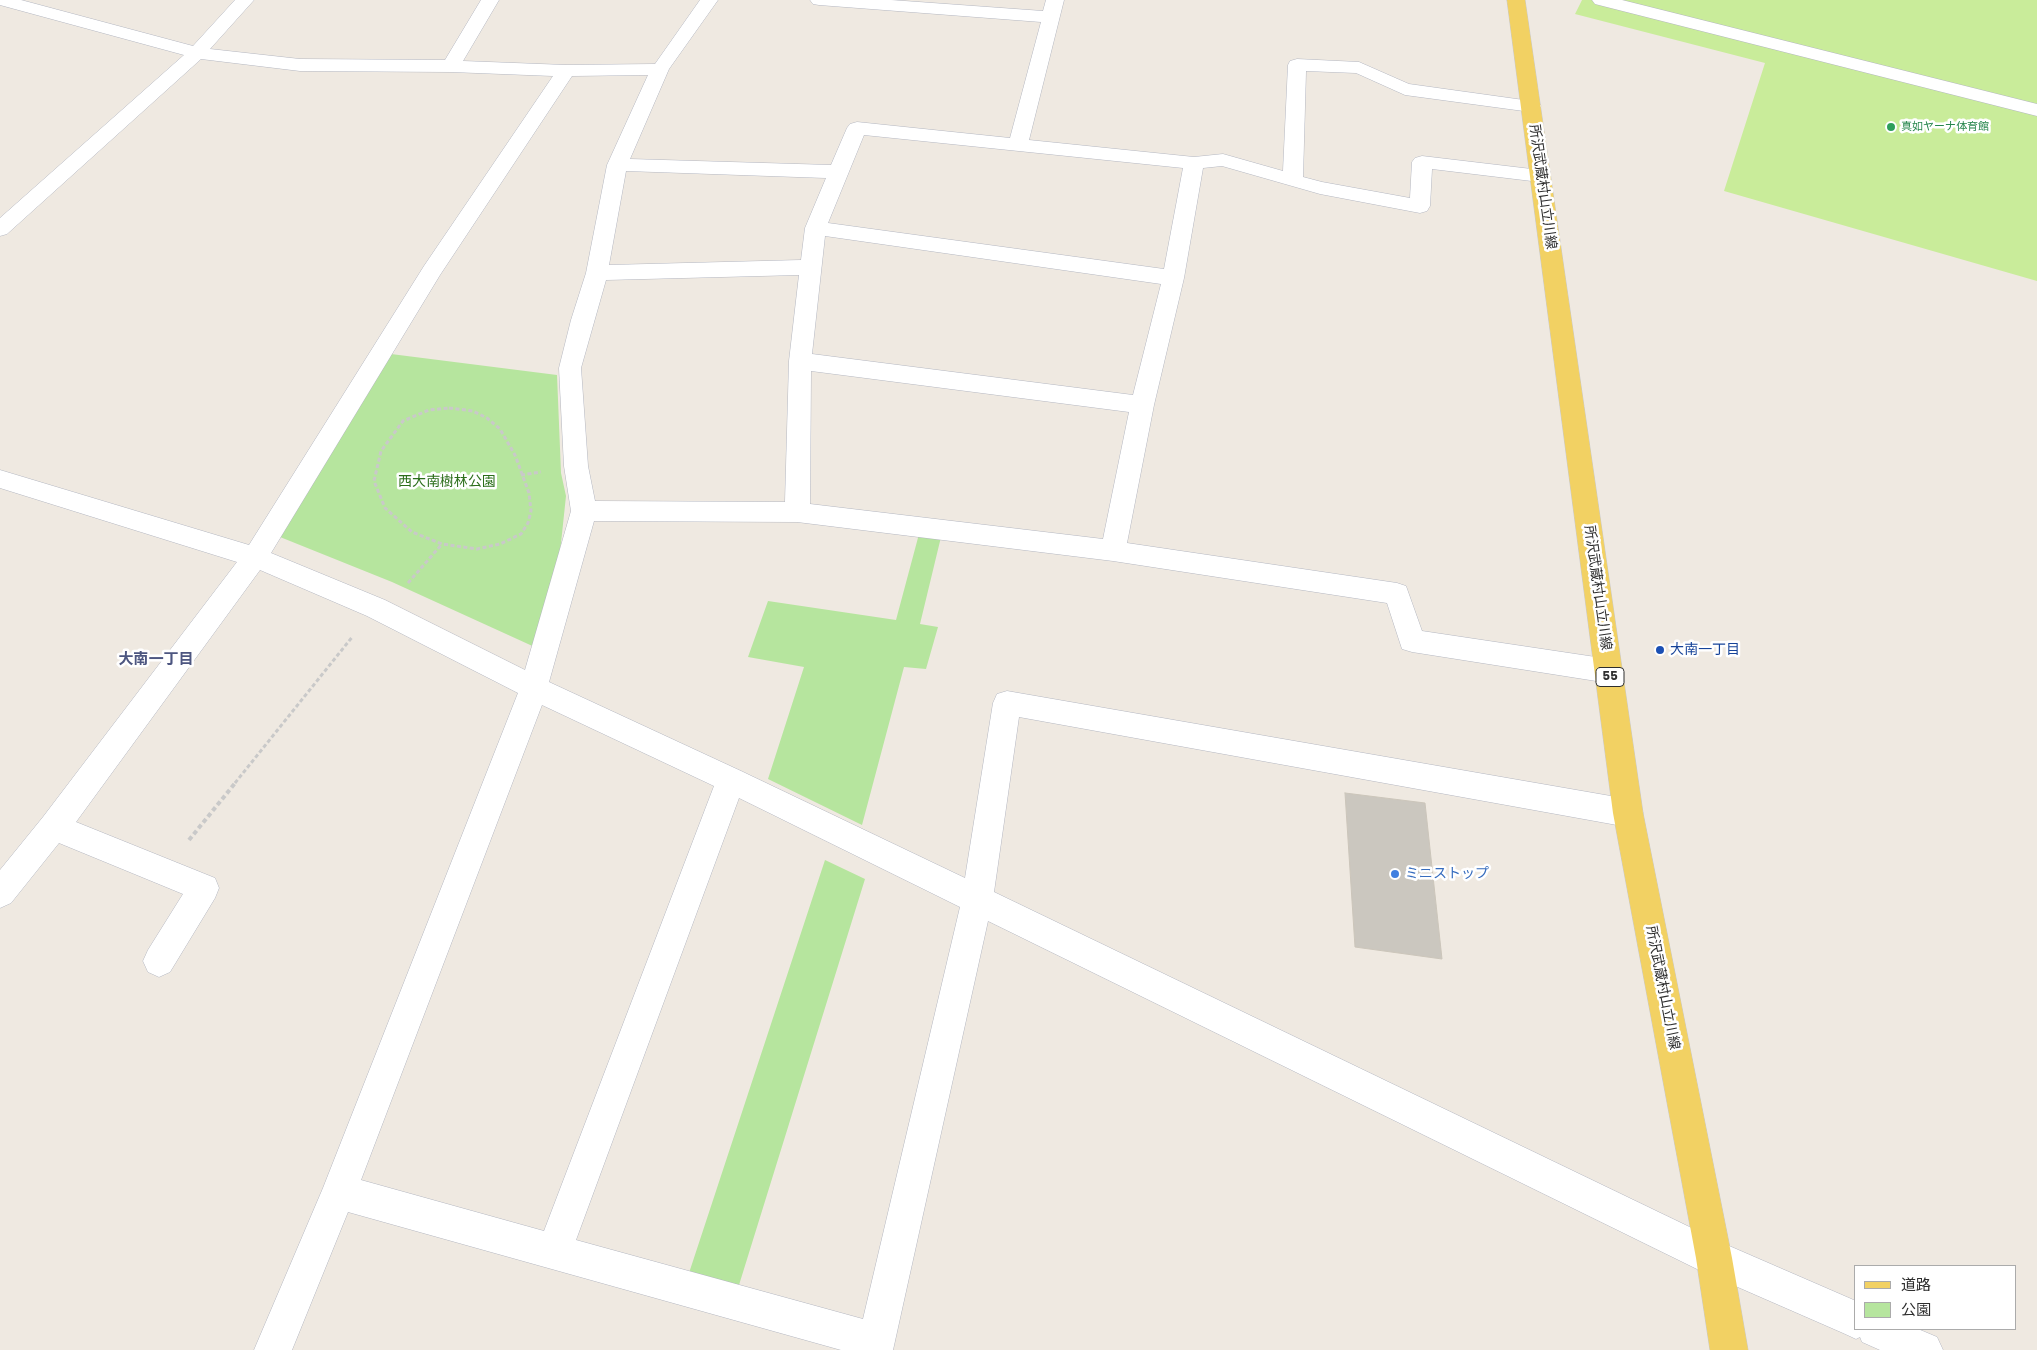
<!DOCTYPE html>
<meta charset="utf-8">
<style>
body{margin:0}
#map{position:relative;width:2037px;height:1350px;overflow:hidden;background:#efe9e1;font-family:Poppins,"Noto Sans JP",sans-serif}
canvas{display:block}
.legend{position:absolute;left:1854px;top:1265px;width:162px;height:65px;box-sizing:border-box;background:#fff;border:1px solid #ababab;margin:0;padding:6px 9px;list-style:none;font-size:15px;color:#2e2e2e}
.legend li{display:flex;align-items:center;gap:10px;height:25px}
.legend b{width:25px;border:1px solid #ababab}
</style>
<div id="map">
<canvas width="2037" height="1350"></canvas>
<ul class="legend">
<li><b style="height:6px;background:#f2d163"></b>道路</li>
<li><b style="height:14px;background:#b6e59e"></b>公園</li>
</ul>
</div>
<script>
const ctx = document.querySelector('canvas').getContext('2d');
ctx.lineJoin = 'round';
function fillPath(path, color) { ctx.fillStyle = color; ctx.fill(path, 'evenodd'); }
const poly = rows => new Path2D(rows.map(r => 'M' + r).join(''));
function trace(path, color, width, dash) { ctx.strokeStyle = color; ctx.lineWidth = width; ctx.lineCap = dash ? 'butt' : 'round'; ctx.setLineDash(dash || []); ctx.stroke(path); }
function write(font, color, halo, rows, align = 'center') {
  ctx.font = font + ' Poppins,"Noto Sans JP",sans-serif'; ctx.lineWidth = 5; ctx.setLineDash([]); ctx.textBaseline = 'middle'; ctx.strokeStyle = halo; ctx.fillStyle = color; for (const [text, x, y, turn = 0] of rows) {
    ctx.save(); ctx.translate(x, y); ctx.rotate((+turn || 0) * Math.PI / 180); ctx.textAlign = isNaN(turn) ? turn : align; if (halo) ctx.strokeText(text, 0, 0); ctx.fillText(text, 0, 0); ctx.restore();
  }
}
fillPath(poly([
 [391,354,557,375,561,473,566,496,556,590,539,649,392,582,280,537],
 [919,534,941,537,920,624,938,627,926,669,904,667,862,825,768,779,804,667,748,657,768,601,896,620],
 [825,860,865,879,739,1285,689,1273]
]), '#b6e59e');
fillPath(poly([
 [1582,0,2037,0,2037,281,1724,191,1765,63,1575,14]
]), '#c9ec9a');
const building = poly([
 [1345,793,1425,803,1442,959,1355,947,1345,793]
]);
fillPath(building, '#cbc7bf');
trace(building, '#cbc5ba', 1);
const minor = poly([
 [0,0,21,0,193,46,235,0,254,0,210,49,300,59,445,60,481,0,499,0,463,61,566,65,655,64,700,0,718,0,669,69,630,159,831,165,847,128,850,124,857,122,1010,138,1041,22,819,5,813,4,810,0,891,0,1043,11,1046,0,1064,0,1029,140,1194,157,1223,154,1283,171,1288,65,1290,61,1297,59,1359,62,1409,84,1538,102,1541,106,1538,110,1531,112,1405,95,1356,73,1306,71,1303,177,1322,182,1410,198,1412,162,1415,158,1422,156,1540,170,1547,172,1550,176,1547,180,1540,182,1432,169,1430,206,1427,211,1420,213,1320,194,1222,166,1203,168,1184,278,1154,405,1127,543,1397,583,1406,586,1422,631,1609,659,1619,663,1623,671,1619,679,1609,683,1412,652,1402,649,1387,603,1113,561,797,522,594,521,549,682,741,771,965,878,993,703,997,694,1007,691,1628,799,1638,803,1643,813,1638,823,1628,827,1019,717,994,892,1727,1245,1856,1301,1856,1329,1918,1329,1937,1337,1943,1350,1880,1350,1862,1342,1860,1337,1856,1339,1843,1333,1701,1271,988,921,893,1350,841,1350,348,1212,292,1350,254,1350,323,1188,518,693,367,616,260,570,76,822,215,878,219,888,215,898,170,972,159,977,148,972,143,961,148,950,183,894,59,843,11,903,0,908,0,870,43,817,237,562,0,488,0,470,249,545,424,266,553,76,451,72,300,71,201,59,7,234,0,236,0,218,184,55,0,5,0,0],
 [648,75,607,165,586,273,571,320,559,368,564,466,571,511,525,670,385,600,271,553,440,275,572,76,648,75],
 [864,135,1183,168,1164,269,828,223,864,135],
 [626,171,826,178,805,228,801,260,609,265,626,171],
 [825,236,1161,284,1133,395,812,354,825,236],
 [799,275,789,361,785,502,595,501,588,466,581,368,606,280,799,275],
 [811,371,1129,412,1103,539,810,504,811,371],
 [542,705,714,786,544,1231,361,1180,542,705],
 [739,798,960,907,863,1319,576,1240,739,798],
 [1592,0,1622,0,2037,104,2037,116,1595,4,1592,0]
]);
const major = poly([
 [1507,0,1525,0,1643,813,1732,1258,1748,1350,1710,1350,1696,1258,1613,813,1507,0]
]);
trace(minor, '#b4b7c1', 1);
trace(major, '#c9c9c9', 1);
trace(poly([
 [449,408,473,411,487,418,500,429,515,455,529,493,531,511,528,523,521,534,500,544,477,549,442,544,412,532,385,508,374,481,381,451,403,421,429,410,449,408],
 [521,475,541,472],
 [408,583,442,544],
 [235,783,353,636]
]), '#c9c9c9', 3, [4, 2.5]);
trace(poly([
 [189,840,236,782]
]), '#c9c9c9', 4, [4.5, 3]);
fillPath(minor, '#fff');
fillPath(major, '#f2d163');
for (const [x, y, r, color] of [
 [1891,127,5,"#2e9e5b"],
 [1660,650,5,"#1a4fb4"],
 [1395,874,5,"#3f7fe0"]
]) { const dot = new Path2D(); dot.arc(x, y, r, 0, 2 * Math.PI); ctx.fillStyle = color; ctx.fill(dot); trace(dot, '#fff', 2); }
write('11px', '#27864d', '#fff', [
 ["真如ヤーナ体育館",1901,127]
], 'left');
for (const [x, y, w] of [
 [1610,677,28]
]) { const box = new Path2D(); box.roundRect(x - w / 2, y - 9.5, w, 19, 4); ctx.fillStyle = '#fff'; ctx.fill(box); trace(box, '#2e2e2e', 1); }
write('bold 12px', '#2e2e2e', null, [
 ["55",1610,677]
]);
write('14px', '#2e2e2e', '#fff', [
 ["所沢武蔵村山立川線",1542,187,82],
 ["所沢武蔵村山立川線",1597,588,82],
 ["所沢武蔵村山立川線",1662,988,79]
]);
write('14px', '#2c6e1b', '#fff', [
 ["西大南樹林公園",447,482]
]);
write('14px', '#164399', '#fff', [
 ["大南一丁目",1670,650]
], 'left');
write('14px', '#366cbe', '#fff', [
 ["ミニストップ",1405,874]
], 'left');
write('bold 15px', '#4d5680', '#fff', [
 ["大南一丁目",156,660]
]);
</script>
